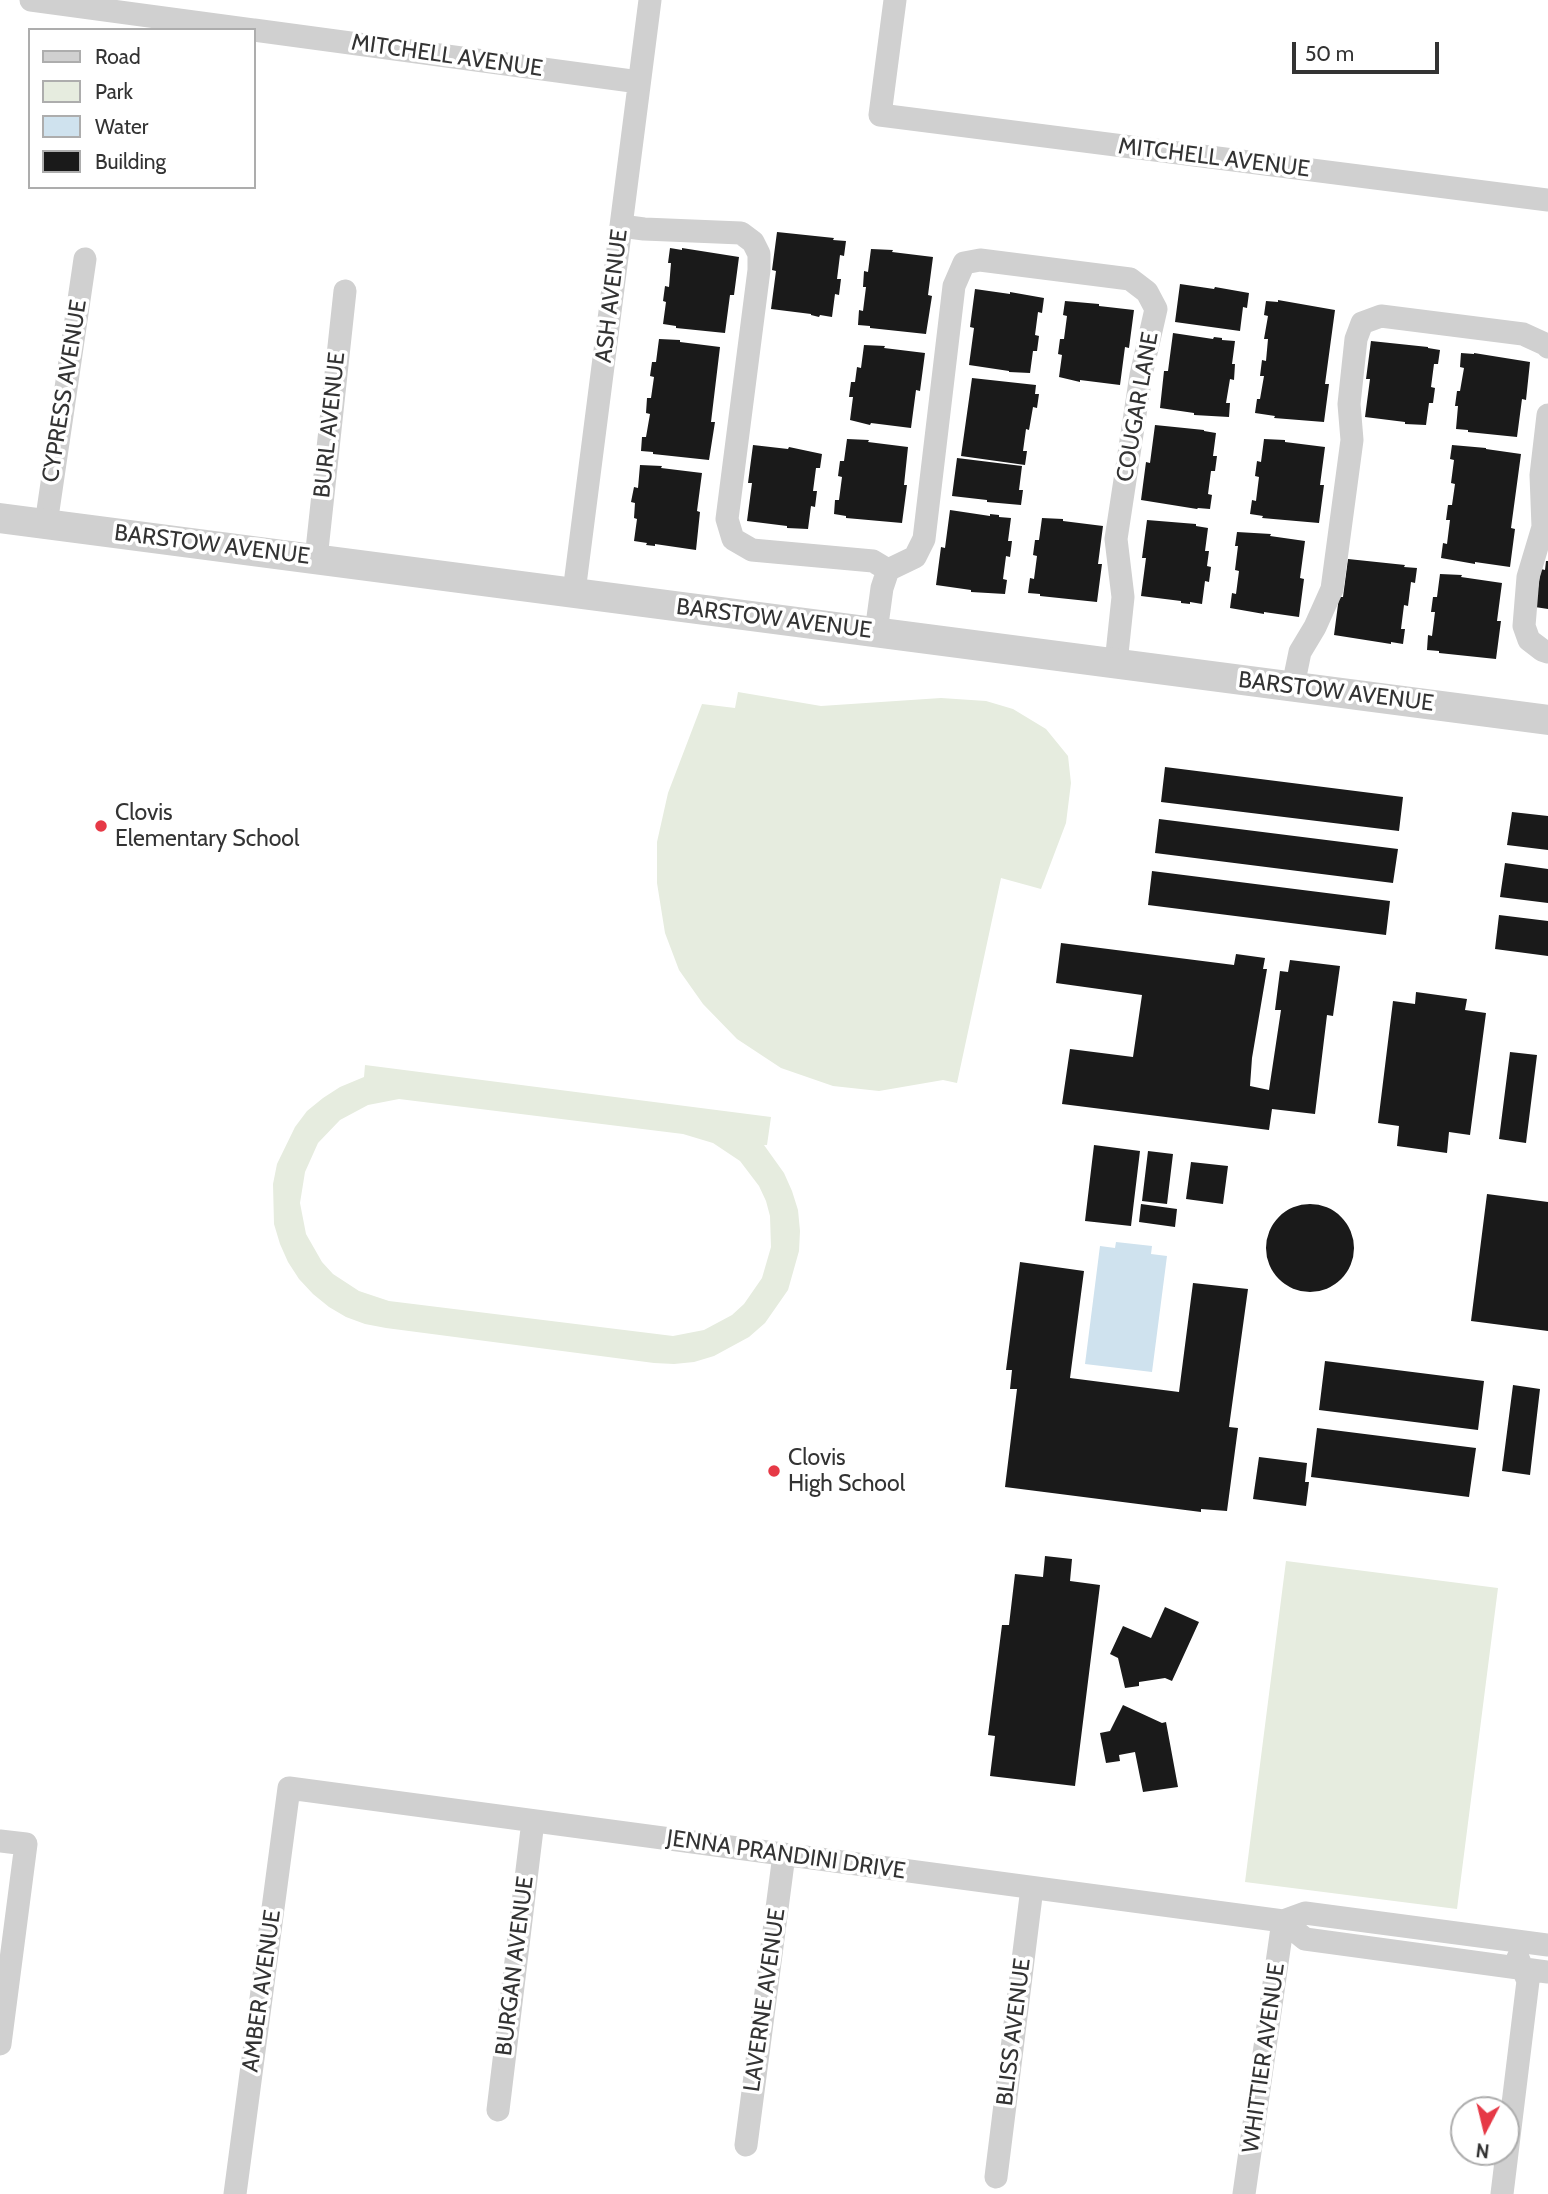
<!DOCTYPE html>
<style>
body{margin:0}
#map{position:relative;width:1548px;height:2194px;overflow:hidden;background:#fff;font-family:Cabin,sans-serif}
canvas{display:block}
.legend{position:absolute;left:28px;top:28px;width:228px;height:161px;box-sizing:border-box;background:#fff;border:2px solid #adadad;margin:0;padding:9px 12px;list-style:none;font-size:21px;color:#333}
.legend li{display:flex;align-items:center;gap:14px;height:35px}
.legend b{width:35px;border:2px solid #adadad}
.north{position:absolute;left:1450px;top:2096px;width:70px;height:70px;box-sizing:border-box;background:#fff;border:2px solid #adadad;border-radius:50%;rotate:187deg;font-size:19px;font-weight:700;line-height:28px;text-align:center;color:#333}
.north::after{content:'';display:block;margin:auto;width:24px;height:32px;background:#e63946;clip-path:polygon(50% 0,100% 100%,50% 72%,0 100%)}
.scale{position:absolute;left:1292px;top:42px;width:147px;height:32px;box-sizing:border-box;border:4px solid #333;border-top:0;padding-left:9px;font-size:21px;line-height:24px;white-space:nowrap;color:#333;-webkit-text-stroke:5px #fff;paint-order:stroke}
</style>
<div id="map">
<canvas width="1548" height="2194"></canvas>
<ul class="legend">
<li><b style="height:9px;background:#d0d0d0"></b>Road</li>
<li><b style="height:19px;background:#e6ecdf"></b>Park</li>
<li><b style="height:19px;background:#cfe2ee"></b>Water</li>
<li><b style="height:19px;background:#1a1a1a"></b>Building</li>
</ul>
<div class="north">N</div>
<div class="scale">50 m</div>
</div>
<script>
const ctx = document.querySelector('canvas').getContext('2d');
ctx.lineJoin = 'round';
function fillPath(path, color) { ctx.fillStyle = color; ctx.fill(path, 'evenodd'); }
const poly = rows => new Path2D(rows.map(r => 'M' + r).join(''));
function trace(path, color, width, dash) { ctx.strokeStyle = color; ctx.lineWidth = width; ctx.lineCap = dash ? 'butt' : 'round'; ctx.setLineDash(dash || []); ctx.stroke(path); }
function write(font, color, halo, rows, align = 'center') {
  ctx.font = font + ' Cabin,sans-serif'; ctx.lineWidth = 7; ctx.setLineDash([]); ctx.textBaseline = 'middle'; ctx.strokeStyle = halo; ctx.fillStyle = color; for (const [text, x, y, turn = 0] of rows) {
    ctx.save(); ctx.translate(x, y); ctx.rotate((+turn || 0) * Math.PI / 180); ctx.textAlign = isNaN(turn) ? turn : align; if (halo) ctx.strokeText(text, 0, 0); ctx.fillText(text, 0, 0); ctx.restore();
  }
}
fillPath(poly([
 [738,692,821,706,941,698,986,701,1013,709,1046,729,1068,756,1071,783,1066,823,1041,889,1001,878,957,1083,943,1080,879,1091,833,1086,781,1068,737,1039,703,1004,679,970,665,933,657,883,657,842,668,793,702,704,735,708],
 [365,1065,771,1117,767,1145,764,1145,784,1173,792,1191,798,1210,800,1231,799,1251,788,1290,765,1323,749,1337,714,1356,694,1362,674,1364,654,1363,386,1328,365,1324,346,1317,329,1307,313,1294,299,1279,288,1262,280,1244,274,1224,273,1184,277,1164,295,1127,307,1111,323,1098,340,1087,364,1077],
 [399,1099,683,1134,713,1143,740,1161,759,1186,766,1201,770,1216,771,1247,762,1278,744,1304,732,1315,704,1330,673,1336,389,1301,359,1291,333,1274,322,1262,306,1234,300,1203,305,1172,318,1143,340,1120,368,1105],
 [1286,1561,1498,1588,1457,1909,1245,1882]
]), '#e6ecdf');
fillPath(poly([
 [1116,1242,1152,1246,1151,1254,1167,1256,1152,1372,1085,1364,1100,1246,1115,1248]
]), '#cfe2ee');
fillPath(poly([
 [777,232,834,238,833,240,846,241,844,256,840,255,837,279,841,279,839,295,835,294,832,317,820,315,819,317,811,315,811,314,771,309,776,271,772,270],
 [670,248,682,250,682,248,739,257,734,295,730,295,725,333,676,328,676,326,663,324,666,302,663,301,665,286,669,287,671,263,668,263],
 [871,249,893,250,892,252,933,257,928,295,932,296,926,334,870,328,870,326,858,325,859,310,863,311,866,287,863,287,864,271,868,272],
 [1180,284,1214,289,1215,287,1249,293,1247,308,1243,307,1240,331,1175,322],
 [975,289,1010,294,1010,292,1044,298,1042,313,1038,312,1035,335,1039,336,1037,351,1033,351,1030,373,1009,372,1009,371,969,365,974,328,970,327],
 [1278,300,1335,310,1325,384,1329,384,1324,422,1274,418,1275,416,1255,413,1257,399,1260,399,1264,376,1260,376,1262,360,1266,361,1268,339,1264,339,1268,316,1264,315,1266,301,1278,302],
 [1065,301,1099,304,1099,306,1134,310,1129,348,1125,347,1120,385,1080,380,1080,382,1059,377,1062,355,1058,354,1060,339,1064,339,1067,316,1063,315],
 [1173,333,1213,339,1214,337,1222,338,1222,340,1235,341,1232,364,1235,364,1234,380,1230,379,1226,403,1230,403,1229,417,1194,415,1194,413,1160,408,1164,371,1168,371],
 [659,339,680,340,680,342,720,347,711,422,715,422,709,460,653,454,653,452,641,451,642,437,646,437,650,414,646,413,647,398,651,398,654,377,650,376,652,362,656,362],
 [1371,341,1428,347,1428,348,1440,350,1438,364,1434,364,1431,387,1435,388,1433,403,1429,403,1426,425,1405,424,1405,422,1365,417,1370,379,1366,379],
 [864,345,885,346,884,348,925,353,920,391,916,390,911,428,871,423,870,425,850,420,853,397,849,397,851,382,855,382,857,367,861,368],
 [1461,353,1474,354,1474,353,1530,362,1526,400,1522,399,1517,437,1468,432,1468,430,1456,429,1458,406,1455,406,1457,391,1460,391,1464,368,1460,367],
 [972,378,1036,385,1035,394,1039,394,1037,408,1033,407,1029,430,1026,429,1023,451,1027,451,1025,465,961,456],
 [1155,425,1204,430,1204,431,1216,433,1213,456,1217,456,1215,471,1211,471,1208,494,1212,495,1210,509,1198,508,1197,509,1141,500,1146,462,1150,463],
 [847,439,869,440,868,442,908,447,904,485,907,485,902,523,846,518,846,516,834,514,835,500,839,500,842,477,838,476,840,461,844,461],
 [1264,439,1285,440,1285,442,1325,447,1320,485,1324,485,1319,523,1262,518,1263,516,1250,514,1252,500,1256,501,1259,477,1255,476,1257,461,1261,462],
 [753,445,788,449,789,447,822,454,820,468,816,468,813,491,817,491,815,507,811,506,808,529,787,528,787,526,747,521,752,483,748,483],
 [1452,445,1486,448,1486,449,1521,454,1511,528,1515,529,1510,567,1475,562,1475,564,1441,558,1443,543,1447,544,1450,520,1446,520,1448,505,1452,505,1455,484,1451,483,1454,460,1450,459],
 [957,458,1022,466,1019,490,1023,490,1021,505,987,502,987,500,952,496],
 [640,465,662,466,661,468,702,473,697,511,700,512,696,550,655,544,655,546,646,545,647,543,634,541,637,519,634,518,635,503,631,502,634,487,638,488],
 [950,510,990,516,990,514,999,515,999,517,1011,518,1008,541,1012,541,1010,557,1006,556,1003,579,1007,580,1005,594,971,592,971,590,936,585,941,547,945,548],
 [1042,518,1063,519,1063,521,1103,526,1098,564,1102,564,1097,602,1040,596,1040,594,1028,593,1030,578,1034,579,1037,556,1033,555,1035,540,1039,540],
 [1147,520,1196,524,1196,526,1208,528,1205,551,1209,551,1207,566,1211,567,1209,582,1205,581,1202,604,1190,602,1190,604,1181,603,1181,601,1141,596,1146,558,1142,558],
 [1237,532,1271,534,1270,536,1305,541,1300,578,1304,579,1299,617,1264,612,1264,614,1230,608,1232,593,1236,594,1239,571,1235,570,1238,546,1235,546],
 [1348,559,1405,565,1404,567,1417,568,1415,583,1411,582,1408,606,1404,605,1401,629,1405,629,1403,644,1391,642,1391,644,1334,635,1339,597,1343,597],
 [1546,561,1548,561,1548,609,1535,607,1541,569,1545,570],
 [1440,574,1462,575,1461,577,1502,583,1497,621,1501,621,1496,659,1439,653,1439,651,1427,650,1428,635,1432,636,1435,612,1431,612,1433,597,1437,597],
 [1165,767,1403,797,1399,831,1161,802],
 [1512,812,1548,816,1548,850,1507,845],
 [1159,819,1398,849,1393,883,1155,853],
 [1505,863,1548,869,1548,903,1500,897],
 [1152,871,1390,901,1386,935,1148,905],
 [1499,915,1548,921,1548,956,1495,949],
 [1061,943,1234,965,1236,954,1265,958,1263,969,1267,969,1252,1058,1250,1086,1269,1090,1281,1010,1275,1010,1280,971,1288,972,1290,960,1340,966,1333,1016,1327,1015,1315,1114,1272,1109,1269,1130,1062,1104,1070,1049,1133,1057,1142,995,1056,983],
 [1416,992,1467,999,1465,1010,1486,1013,1470,1135,1449,1132,1447,1153,1397,1146,1399,1126,1378,1123,1393,1001,1415,1004],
 [1510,1052,1537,1055,1526,1143,1499,1139],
 [1094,1145,1140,1151,1131,1226,1085,1221],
 [1148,1151,1173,1154,1167,1204,1142,1201],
 [1191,1162,1228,1166,1223,1204,1186,1199],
 [1487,1194,1548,1202,1548,1331,1471,1321],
 [1141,1204,1177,1209,1175,1227,1139,1222],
 '1266 1248a44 44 0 1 1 88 0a44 44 0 1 1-88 0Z',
 [1020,1262,1084,1271,1070,1378,1179,1392,1193,1283,1248,1289,1229,1427,1238,1428,1227,1511,1201,1509,1201,1512,1005,1487,1017,1389,1010,1389,1012,1370,1006,1370],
 [1325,1361,1484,1381,1478,1430,1319,1410],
 [1513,1385,1540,1389,1530,1475,1502,1471],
 [1317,1428,1476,1448,1469,1497,1311,1477],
 [1259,1457,1307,1463,1305,1482,1309,1482,1306,1506,1253,1499],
 [1045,1556,1072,1559,1070,1581,1100,1585,1075,1786,990,1776,995,1736,988,1735,1002,1625,1009,1625,1015,1574,1043,1577],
 [1165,1607,1199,1622,1172,1681,1165,1678,1139,1682,1139,1686,1125,1688,1118,1658,1110,1654,1123,1626,1151,1638],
 [1123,1705,1162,1723,1166,1722,1178,1787,1143,1792,1135,1752,1119,1755,1120,1761,1106,1763,1100,1733,1110,1731]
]), '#1a1a1a');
trace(poly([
 [31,0,253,30],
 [895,0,880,115,1548,200],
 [254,30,639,82],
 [621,226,644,229,741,233,753,242,759,254,759,270,727,519,733,539,752,550,873,561,888,570],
 [1548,415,1541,475,1543,527,1528,577,1524,626,1529,640,1542,650,1548,652],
 [46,524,85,259],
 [316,559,345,291],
 [574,592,650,0],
 [876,632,882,588,888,570,915,557,924,539,954,286,964,263,980,260,1130,279,1147,292,1156,309,1141,375,1116,539,1123,597,1116,663],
 [1293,686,1300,652,1315,627,1332,589,1352,440,1349,404,1356,339,1362,323,1381,316,1523,334,1547,345,1548,347],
 [0,1841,26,1844,0,2044],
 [1283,1921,1305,1939,1548,1972],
 [498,2110,533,1821],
 [746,2145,784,1855],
 [996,2177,1032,1888],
 [235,2194,289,1788,1283,1921,1305,1913,1548,1945],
 [1244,2194,1283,1921],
 [1502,2194,1528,1981,1518,1958]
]), '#d0d0d0', 23);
trace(poly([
 [0,518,1548,720]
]), '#d0d0d0', 30);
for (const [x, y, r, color] of [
 [101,826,7,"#e63946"],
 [774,1471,7,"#e63946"]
]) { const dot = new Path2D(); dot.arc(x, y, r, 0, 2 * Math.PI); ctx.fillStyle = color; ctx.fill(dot); trace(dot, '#fff', 2.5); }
write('23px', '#333', '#fff', [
 ["MITCHELL AVENUE",447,56,8],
 ["MITCHELL AVENUE",1214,158,7],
 ["ASH AVENUE",612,296,-83],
 ["CYPRESS AVENUE",65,391,-81],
 ["COUGAR LANE",1138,407,-80],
 ["BURL AVENUE",330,425,-84],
 ["BARSTOW AVENUE",212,545,7],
 ["BARSTOW AVENUE",774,619,7],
 ["BARSTOW AVENUE",1336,692,7],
 ["JENNA PRANDINI DRIVE",786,1855,8],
 ["BURGAN AVENUE",515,1966,-83],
 ["AMBER AVENUE",262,1991,-82],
 ["LAVERNE AVENUE",765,2000,-82],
 ["BLISS AVENUE",1014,2032,-83],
 ["WHITTIER AVENUE",1264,2058,-82]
]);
write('23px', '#333', '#fff', [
 ["Clovis",115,813],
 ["Elementary School",115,839],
 ["Clovis",788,1458],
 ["High School",788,1484]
], 'left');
</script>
